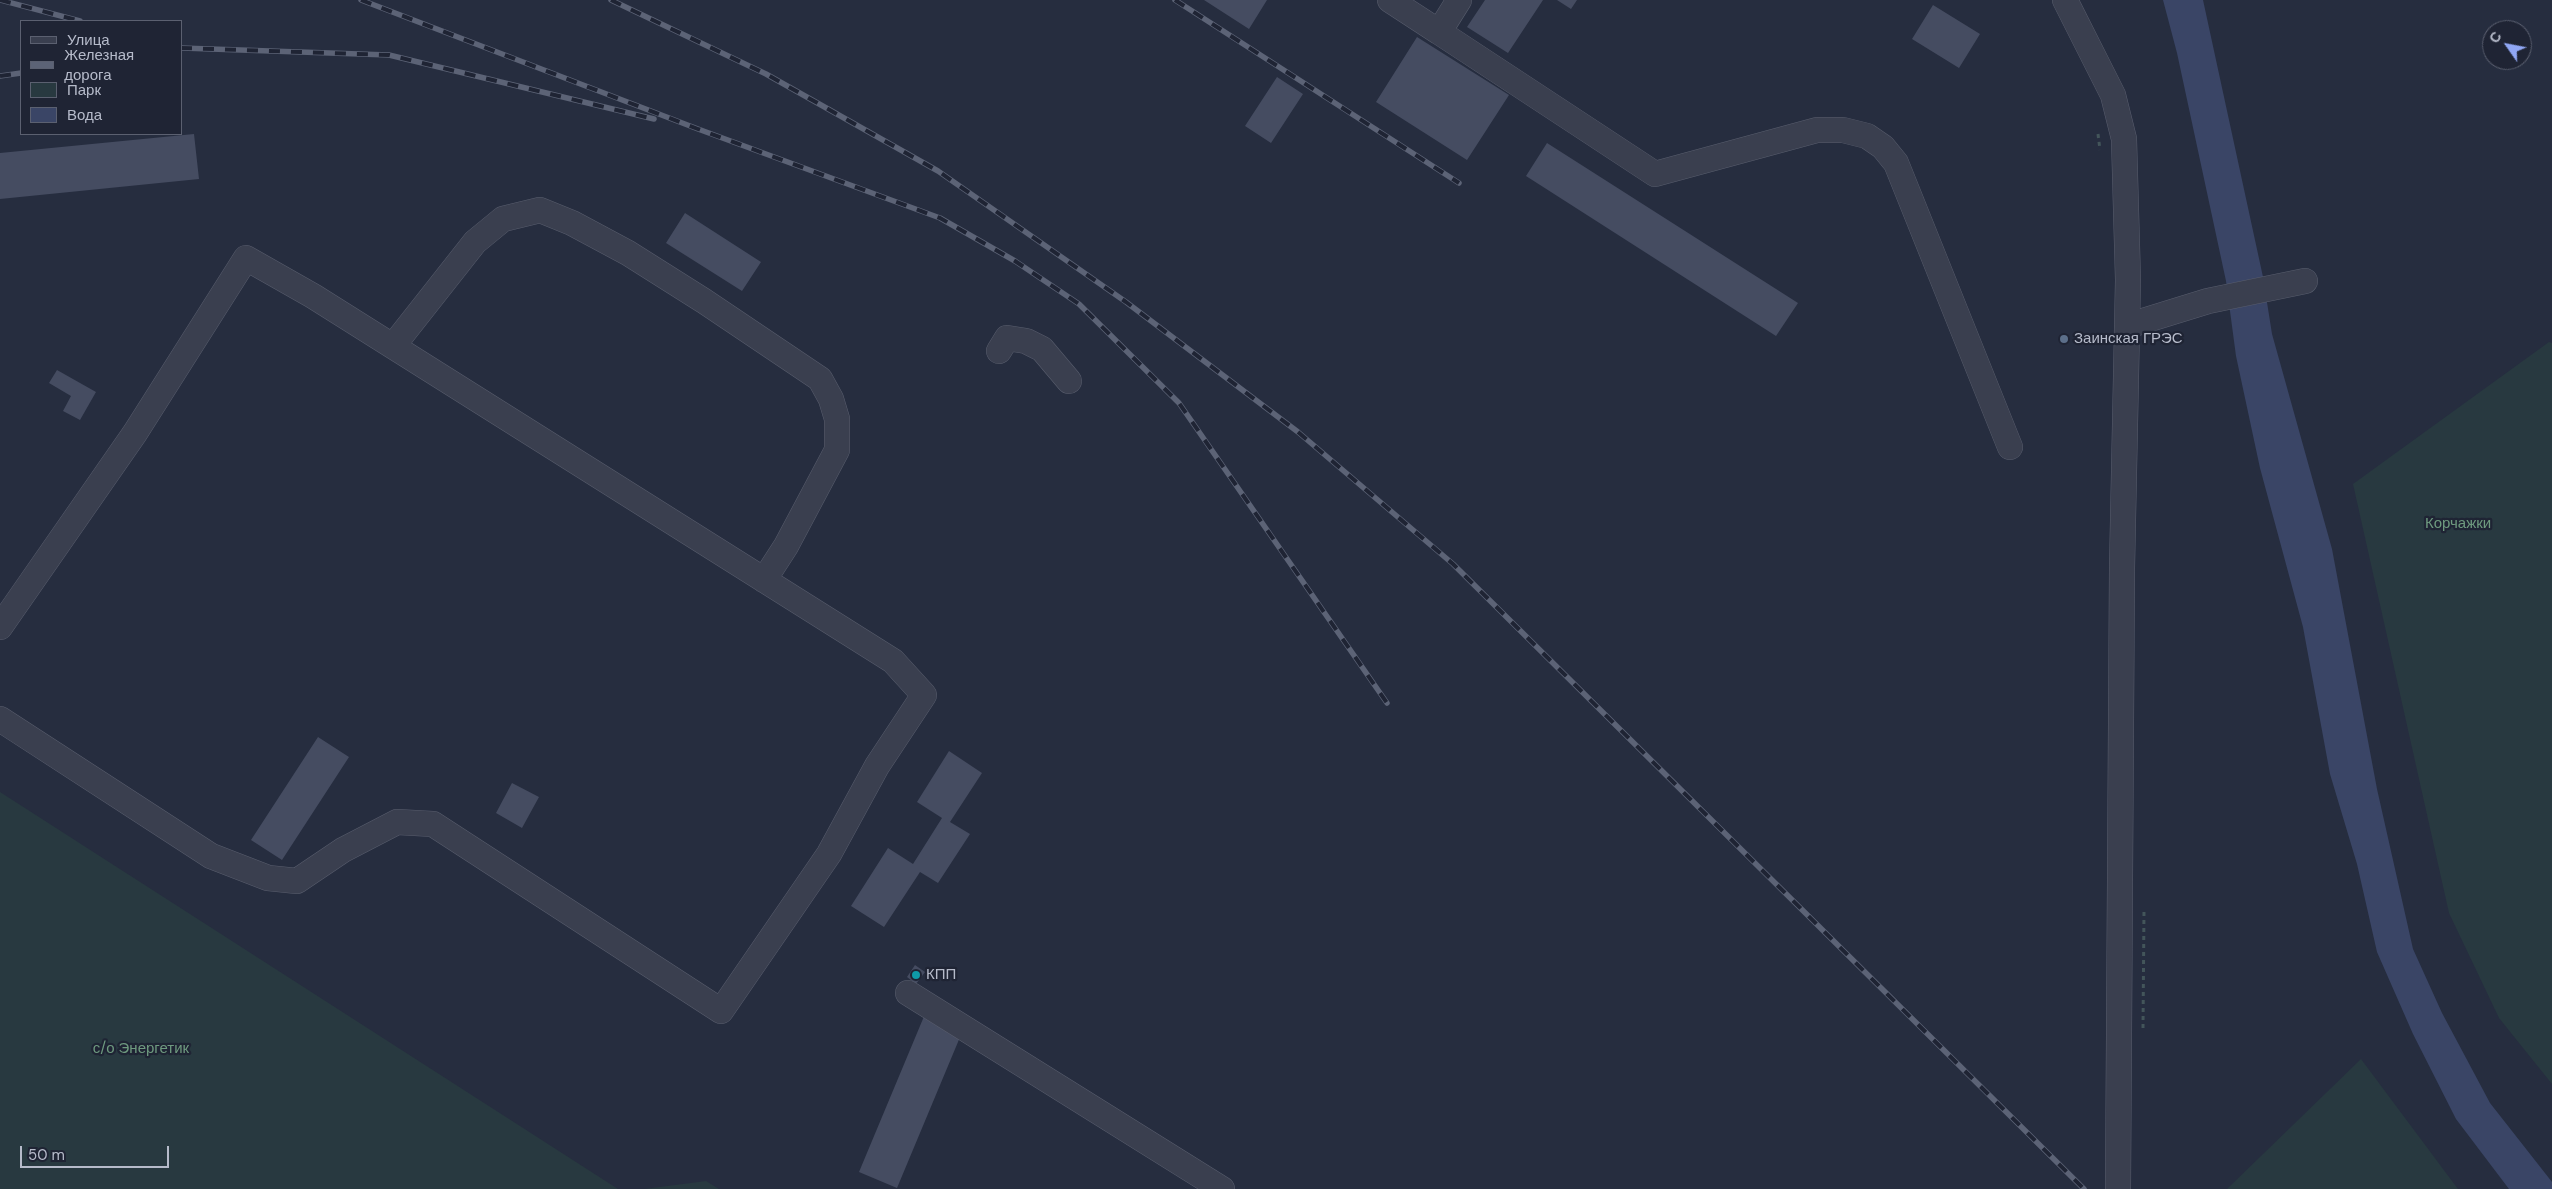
<!DOCTYPE html>
<meta charset="utf-8">
<style>
body{margin:0}
#map{position:relative;width:2552px;height:1189px;overflow:hidden;background:#262d3f;font-family:"DM Sans",sans-serif}
canvas{display:block}
.legend{position:absolute;left:20px;top:20px;width:162px;height:115px;box-sizing:border-box;background:#1f2434;border:1px solid #5b6070;margin:0;padding:6px 9px;list-style:none;font-size:15px;color:#b6bbca}
.legend li{display:flex;align-items:center;gap:10px;height:25px}
.legend b{width:25px;border:1px solid #5b6070}
.north{position:absolute;left:2482px;top:20px;width:50px;height:50px;box-sizing:border-box;background:#1f2434;border:1px solid #5b6070;border-radius:50%;rotate:303deg;font-size:14px;font-weight:700;line-height:20px;text-align:center;color:#b6bbca}
.north::after{content:'';display:block;margin:auto;width:18px;height:22px;background:#90a7f5;clip-path:polygon(50% 0,100% 100%,50% 72%,0 100%)}
.scale{position:absolute;left:20px;top:1146px;width:149px;height:22px;box-sizing:border-box;border:2px solid #b6bbca;border-top:0;padding-left:6px;font-size:15px;line-height:18px;white-space:nowrap;color:#b6bbca;-webkit-text-stroke:4px #1f2434;paint-order:stroke}
</style>
<div id="map">
<canvas width="2552" height="1189"></canvas>
<ul class="legend">
<li><b style="height:6px;background:#3a3f4f"></b>Улица</li>
<li><b style="height:6px;background:#5c6376"></b>Железная дорога</li>
<li><b style="height:14px;background:#283940"></b>Парк</li>
<li><b style="height:14px;background:#3a4566"></b>Вода</li>
</ul>
<div class="north">С</div>
<div class="scale">50 m</div>
</div>
<script>
const ctx = document.querySelector('canvas').getContext('2d');
ctx.lineJoin = 'round';
function fillPath(path, color) { ctx.fillStyle = color; ctx.fill(path, 'evenodd'); }
const poly = rows => new Path2D(rows.map(r => 'M' + r).join(''));
function trace(path, color, width, dash) { ctx.strokeStyle = color; ctx.lineWidth = width; ctx.lineCap = dash ? 'butt' : 'round'; ctx.setLineDash(dash || []); ctx.stroke(path); }
function write(font, color, halo, rows, align = 'center') {
  ctx.font = font + ' "DM Sans",sans-serif'; ctx.lineWidth = 4.5; ctx.setLineDash([]); ctx.textBaseline = 'middle'; ctx.strokeStyle = halo; ctx.fillStyle = color; for (const [text, x, y, turn = 0] of rows) {
    ctx.save(); ctx.translate(x, y); ctx.rotate((+turn || 0) * Math.PI / 180); ctx.textAlign = isNaN(turn) ? turn : align; if (halo) ctx.strokeText(text, 0, 0); ctx.fillText(text, 0, 0); ctx.restore();
  }
}
fillPath(poly([
 [2549,342,2552,343,2552,1084,2499,1018,2449,913,2353,484],
 [0,792,618,1189,0,1189],
 [2361,1059,2458,1189,2227,1189],
 [706,1181,719,1189,644,1189]
]), '#283940');
fillPath(poly([
 [2163,0,2203,0,2263,277,2272,334,2332,549,2377,789,2413,949,2442,1013,2490,1103,2552,1182,2552,1189,2509,1189,2456,1119,2413,1034,2377,952,2357,864,2330,774,2303,627,2260,468,2236,356,2226,281,2177,53]
]), '#3a4566');
fillPath(poly([
 [1204,0,1267,0,1249,29],
 [1485,0,1543,0,1508,53,1467,27],
 [1557,0,1577,0,1571,9],
 [1933,5,1980,34,1959,68,1912,39],
 [1417,37,1509,95,1467,160,1376,102],
 [1277,77,1303,94,1271,143,1245,126],
 [194,134,199,179,0,199,0,153],
 [1547,143,1798,303,1776,336,1526,176],
 [685,213,761,262,742,291,666,243],
 [57,370,96,392,80,420,63,411,71,396,49,383],
 [318,737,349,757,282,860,251,840],
 [949,751,982,773,950,822,970,834,938,883,920,872,884,927,851,906,888,848,913,864,942,818,917,802],
 [512,783,539,797,522,828,496,813],
 [915,965,925,972,916,984,907,977],
 [925,1014,963,1030,897,1188,859,1172]
]), '#454c61');
const minor = poly([
 [1390,0,1439,32,1459,0],
 [2065,0,2113,95,2124,139,2128,280,2122,568,2118,1189],
 [1439,32,1655,174,1817,130,1843,130,1867,136,1883,147,1896,163,2010,447],
 [2127,326,2208,301,2305,281],
 [393,346,475,242,503,219,540,210,572,223,628,253,704,301,820,379,831,399,837,419,837,450,786,546,764,580],
 [999,351,1007,338,1026,341,1042,349,1069,381],
 [0,627,135,433,246,258,313,296,893,661,924,695,877,766,829,854,721,1011,433,824,397,822,343,850,297,881,268,878,211,856,0,719],
 [908,993,1222,1189]
]);
trace(minor, '#585d6d', 26);
trace(poly([
 [2098,134,2100,150],
 [2143,1028,2144,910]
]), '#43555a', 3, [4, 4]);
trace(minor, '#3a3f4f', 25);
const rail = poly([
 [0,0,80,21],
 [361,0,698,129,940,218,1015,261,1079,304,1179,403,1387,703],
 [611,0,766,74,938,171,1126,302,1298,432,1453,564,2084,1189],
 [1175,0,1459,183],
 [181,48,389,55,654,119],
 [0,76,21,73]
]);
trace(rail, '#5c6376', 5.5);
trace(rail, '#1f2434', 4, [11]);
for (const [x, y, r, color] of [
 [2064,339,5,"#5c6f8a"],
 [916,975,5,"#0f9aa8"]
]) { const dot = new Path2D(); dot.arc(x, y, r, 0, 2 * Math.PI); ctx.fillStyle = color; ctx.fill(dot); trace(dot, '#1f2434', 2); }
write('15px', '#b6bbca', '#1f2434', [
 ["Заинская ГРЭС",2074,339],
 ["КПП",926,975]
], 'left');
write('15px', '#6e9a7f', '#1f2434', [
 ["Корчажки",2458,524],
 ["с/о Энергетик",141,1049]
]);
</script>
